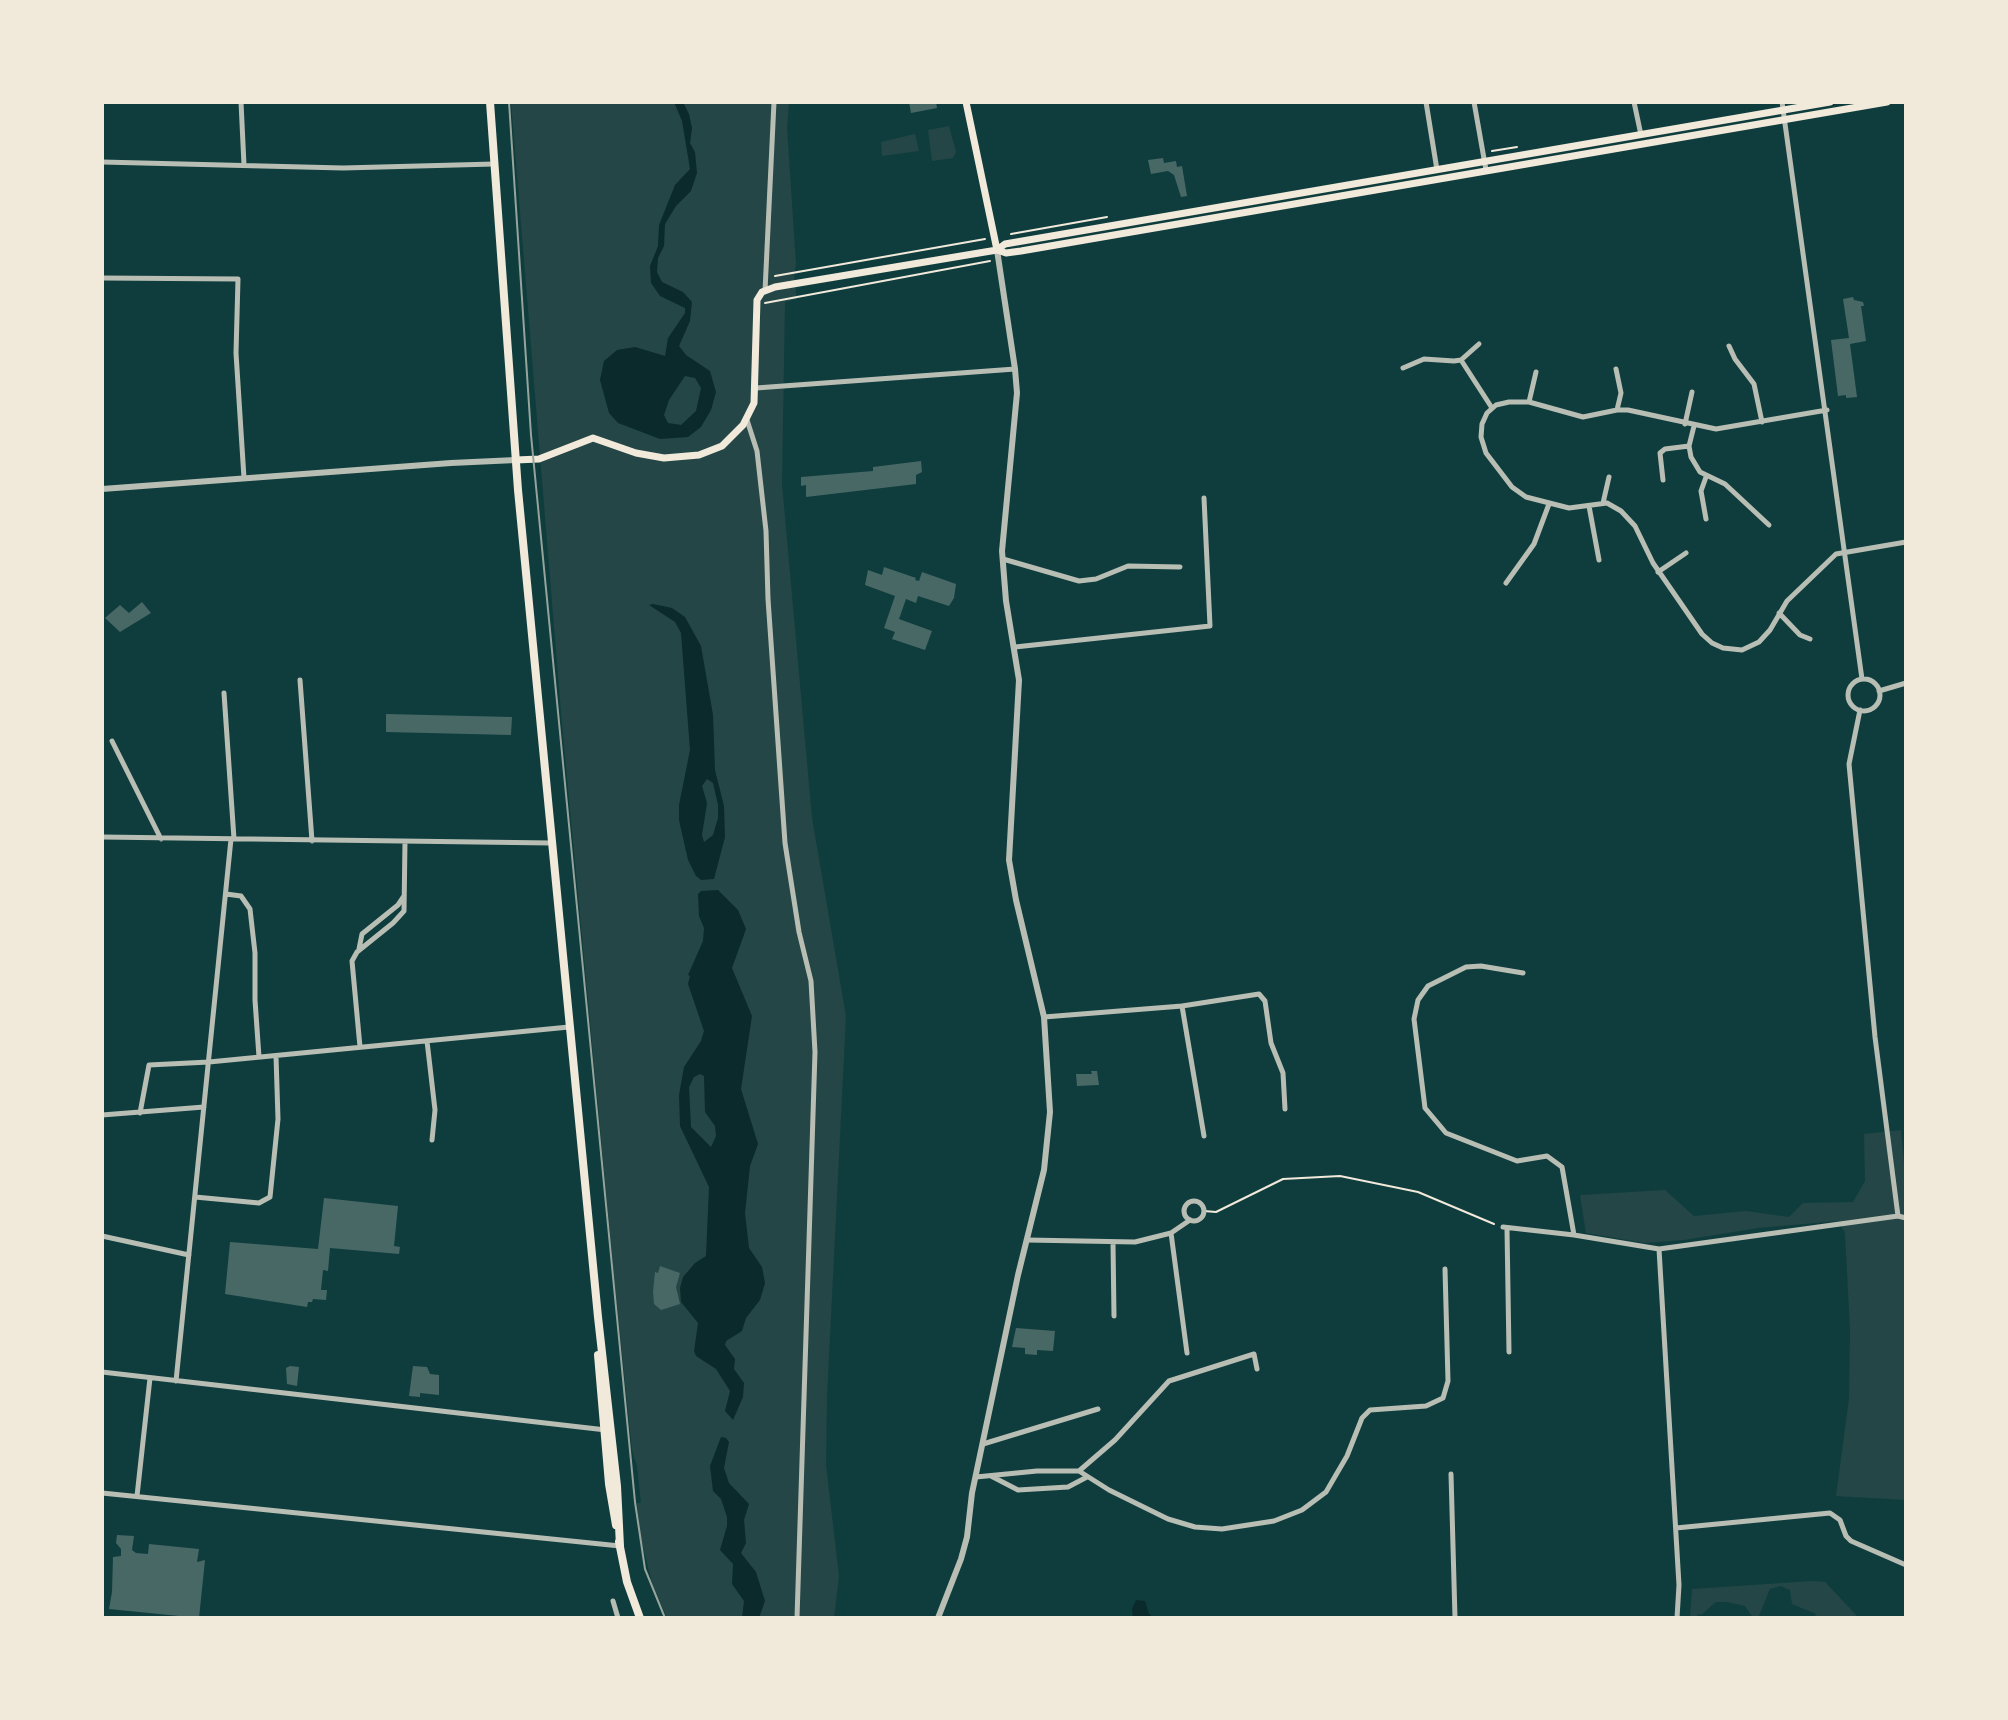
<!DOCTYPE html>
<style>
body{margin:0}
#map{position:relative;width:2008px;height:1720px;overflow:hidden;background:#0f3d3e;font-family:"Space Grotesk",sans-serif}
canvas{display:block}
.frame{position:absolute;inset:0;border:104px solid #f1e9da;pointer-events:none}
</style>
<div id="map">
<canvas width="2008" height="1720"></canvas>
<div class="frame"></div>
</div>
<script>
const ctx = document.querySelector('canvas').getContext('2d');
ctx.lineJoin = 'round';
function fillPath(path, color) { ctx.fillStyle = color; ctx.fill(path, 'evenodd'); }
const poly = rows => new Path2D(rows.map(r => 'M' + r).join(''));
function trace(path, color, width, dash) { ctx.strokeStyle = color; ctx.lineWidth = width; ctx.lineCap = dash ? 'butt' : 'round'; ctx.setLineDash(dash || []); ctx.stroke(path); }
fillPath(poly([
 [511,102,789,102,787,128,796,264,794,276,797,299,785,302,782,484,812,818,846,1016,827,1397,826,1465,839,1576,834,1618,667,1618,653,1586,640,1535,637,1503,641,1503,637,1466,632,1450,614,1276,562,724],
 [949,126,956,152,953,158,932,161,928,130],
 [915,134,919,151,882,156,881,142],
 [1901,1130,1906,1186,1906,1500,1836,1496,1849,1399,1850,1329,1845,1233,1839,1221,1758,1228,1684,1240,1645,1243,1586,1233,1580,1195,1665,1190,1694,1216,1746,1211,1789,1217,1803,1203,1853,1202,1865,1181,1864,1134],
 [1812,1581,1825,1582,1859,1618,1814,1618,1816,1614,1792,1604,1790,1590,1781,1586,1770,1589,1758,1618,1753,1618,1745,1606,1727,1602,1716,1602,1701,1615,1698,1614,1697,1618,1690,1618,1692,1589]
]), '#244646');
fillPath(poly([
 [674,102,683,102,689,114,692,128,690,143,695,152,697,173,691,191,676,206,665,224,664,246,658,258,657,272,662,282,683,292,692,302,690,321,679,346,686,355,710,371,716,392,711,410,701,427,688,437,660,439,618,423,609,413,600,380,604,361,617,350,635,347,665,356,668,338,685,313,685,308,660,296,651,283,650,266,658,246,659,225,675,185,690,169,682,121],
 [685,376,695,378,701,388,696,411,681,425,668,423,664,415,669,400],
 [653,604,672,608,685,617,701,646,713,715,715,770,724,806,725,837,714,879,701,880,696,876,688,860,679,820,679,805,690,750,681,633,675,622,649,605],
 [707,779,713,783,718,805,718,818,713,835,704,842,702,835,707,803,702,786],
 [718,890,738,910,746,929,732,968,752,1016,741,1089,758,1144,750,1166,745,1213,749,1248,762,1267,765,1283,760,1300,746,1318,742,1331,726,1341,725,1345,735,1359,734,1369,744,1383,743,1397,733,1420,725,1411,730,1391,716,1369,696,1356,694,1351,698,1323,681,1302,680,1288,683,1277,695,1263,706,1256,709,1187,680,1126,679,1095,684,1067,701,1041,704,1031,688,984,690,976,688,975,703,941,704,928,699,916,698,894,701,891],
 [700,1074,704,1076,705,1112,715,1126,716,1136,711,1147,691,1127,689,1087,694,1077],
 [721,1437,726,1438,729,1442,724,1468,729,1483,749,1504,744,1520,746,1543,741,1553,756,1572,765,1601,759,1618,742,1618,744,1601,732,1584,733,1564,720,1550,727,1526,727,1517,721,1499,713,1491,710,1466],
 [1136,1600,1145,1601,1149,1614,1154,1618,1133,1618,1132,1609]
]), '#0a2a2b');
fillPath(poly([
 [909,102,936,102,937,108,911,113],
 [1163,158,1164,163,1176,161,1177,167,1182,166,1187,196,1181,197,1174,175,1168,171,1151,174,1148,160],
 [1853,297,1854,300,1863,302,1864,306,1861,306,1866,341,1850,344,1857,397,1846,398,1846,395,1838,396,1831,340,1849,338,1843,299],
 [921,461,922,472,916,475,916,484,806,497,806,485,801,486,801,477,873,471,873,467],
 [884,567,916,578,915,580,919,581,922,572,956,584,954,598,949,606,918,596,916,603,906,599,899,619,932,631,925,650,892,639,895,632,884,628,895,596,865,585,868,570,882,575],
 [142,602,151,613,120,632,105,618,120,605,129,613],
 [386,714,512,717,511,735,386,732],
 [1091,1071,1097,1071,1099,1085,1077,1086,1076,1074,1092,1074],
 [324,1198,398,1206,394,1246,400,1247,399,1254,330,1248,328,1271,323,1270,321,1290,327,1290,326,1300,313,1299,312,1302,308,1302,307,1307,225,1294,230,1242,318,1249],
 [660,1266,680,1273,676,1287,680,1304,661,1310,654,1304,653,1291,655,1272,658,1273],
 [1016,1328,1055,1331,1053,1351,1037,1350,1037,1355,1025,1354,1025,1348,1012,1347],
 [290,1366,299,1367,297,1386,287,1384,286,1368],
 [413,1366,427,1367,430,1374,439,1375,439,1395,420,1393,420,1397,409,1396],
 [117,1535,134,1536,132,1550,136,1553,148,1554,149,1544,199,1549,197,1562,205,1560,199,1618,109,1609,112,1592,113,1557,121,1556,121,1549,116,1543]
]), '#486865');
trace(poly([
 [1492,151,1517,147],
 [1011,234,1107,217],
 [775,276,985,239],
 [765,303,990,261],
 [1204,1211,1216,1212,1283,1179,1340,1176,1418,1192,1494,1224]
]), '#f1e9da', 2);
trace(poly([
 [241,102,244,165],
 [1426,102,1437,170],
 [1474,102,1486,170],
 [1634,102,1641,135],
 [1782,102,1862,679],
 [102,162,343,168,494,164],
 [102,278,238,279,236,353,244,478],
 [765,291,774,102],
 [1729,346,1735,359,1754,384,1762,422],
 [1461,360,1479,344],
 [1403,368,1424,359,1454,361,1461,360,1492,408],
 [1616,369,1621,393,1617,410],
 [756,388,1015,369],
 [1529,402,1536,372],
 [1827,410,1716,429,1628,410,1617,410,1583,417,1529,402,1509,402,1496,405,1487,413,1482,424,1481,437,1486,453,1512,487,1526,497,1569,508,1607,503,1621,511,1635,526,1653,563,1702,634,1712,643,1723,648,1742,650,1759,642,1770,630,1787,601,1836,554,1906,542],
 [747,420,757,451,766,531,768,599,785,843,799,932,811,981,815,1052,797,1618],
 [1685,424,1692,392],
 [1689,446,1691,457,1700,472,1725,484,1769,525],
 [1663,480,1660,453,1665,449,1689,446,1694,426],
 [1603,503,1609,477],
 [1589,506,1599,560],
 [1706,519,1701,491,1706,477],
 [1003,559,1079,581,1096,579,1128,566,1180,567],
 [1658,572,1686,553],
 [1506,583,1534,544,1549,504],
 [1779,613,1800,635,1810,639],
 [1015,647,1210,626,1204,498],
 '1848 695a16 16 0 1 1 32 0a16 16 0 1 1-32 0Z',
 [300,680,312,841],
 [1879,691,1906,683],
 [224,693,234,839],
 [1860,710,1849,764,1875,1037,1898,1216],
 [112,741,161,839],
 [102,837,551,843],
 [226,894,241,896,250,909,255,953,255,1000,259,1057],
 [359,949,362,934,398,905,404,896],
 [1523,973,1481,966,1466,967,1428,986,1418,1000,1414,1019,1425,1108,1446,1133,1517,1161,1547,1156,1562,1167,1574,1235],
 [1182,1006,1204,1136],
 [1044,1017,1182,1006,1259,994,1265,1001,1271,1043,1283,1073,1285,1109],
 [427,1041,435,1110,432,1140],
 [360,1047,352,961,357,952,393,923,404,911,405,842],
 [140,1113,149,1065,209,1062,569,1027],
 [102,1115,204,1107],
 [195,1197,259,1203,270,1197,278,1119,276,1056],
 '1184 1211a10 10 0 1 1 20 0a10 10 0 1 1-20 0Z',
 [1503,1227,1574,1235,1659,1249,1898,1216,1906,1218],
 [1507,1229,1509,1352],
 [1171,1233,1187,1353],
 [102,1236,189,1255],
 [1027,1240,1135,1242,1171,1233,1190,1220],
 [1113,1243,1114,1316],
 [1659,1249,1679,1585,1677,1618],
 [102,1372,606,1430],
 [176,1381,231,839],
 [983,1444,1098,1409],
 [1079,1471,1115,1440,1169,1381,1254,1354,1257,1369],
 [1451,1474,1455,1618],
 [991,1476,1018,1490,1068,1487,1087,1477],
 [976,1477,1037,1471,1079,1471,1109,1490,1168,1519,1195,1527,1222,1529,1274,1521,1302,1510,1326,1492,1347,1456,1362,1418,1370,1410,1426,1406,1443,1398,1448,1381,1445,1269],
 [102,1493,620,1546],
 [137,1496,150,1378],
 [1676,1528,1830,1513,1840,1520,1846,1536,1851,1541,1906,1565],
 [613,1601,618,1618]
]), '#b8beb3', 5);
trace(poly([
 [102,489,451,463,516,460],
 [938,1618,961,1559,967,1537,972,1493,1018,1275,1044,1170,1050,1112,1044,1017,1016,900,1009,860,1019,680,1006,601,1002,551,1017,393,1015,369,997,250]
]), '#b8beb3', 6);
trace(poly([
 [966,102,997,250],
 [997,250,1005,244,1830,102],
 [516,460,539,459,593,438,636,453,664,458,699,455,722,446,743,425,754,403,757,300,762,292,775,287,997,250,1006,253,1021,251,1887,102]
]), '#f1e9da', 7);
trace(poly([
 [490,102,518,490,598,1317,617,1486,620,1546],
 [598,1355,609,1484,616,1525],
 [619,1542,627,1582,640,1618]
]), '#f1e9da', 8);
trace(poly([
 [509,102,531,435,635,1502,645,1569,665,1618]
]), '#97a49c', 2);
</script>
